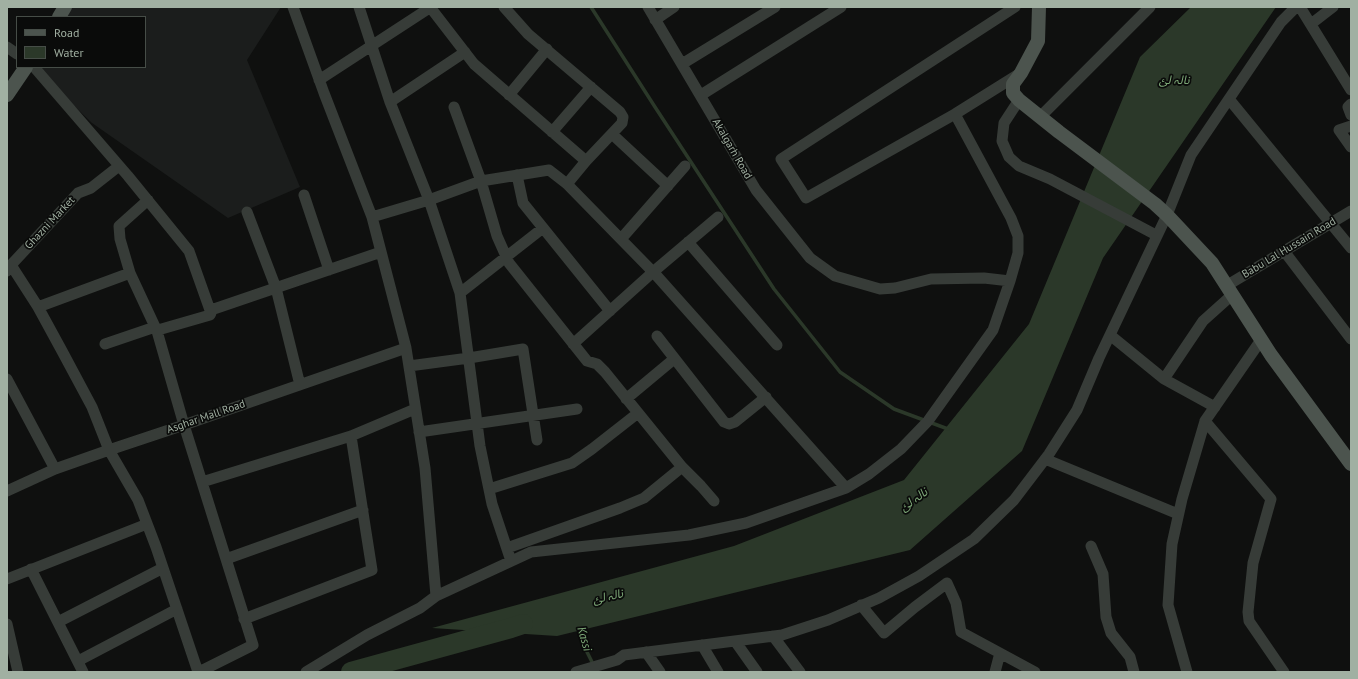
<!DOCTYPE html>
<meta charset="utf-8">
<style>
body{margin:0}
#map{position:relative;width:1358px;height:679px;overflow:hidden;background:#0f100f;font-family:"PT Sans",sans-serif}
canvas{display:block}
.frame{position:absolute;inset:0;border:8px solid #a1b0a2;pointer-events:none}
.legend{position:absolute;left:16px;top:16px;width:130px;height:52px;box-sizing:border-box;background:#0a0b0a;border:1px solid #464d47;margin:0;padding:5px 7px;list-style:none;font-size:12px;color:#a1b0a2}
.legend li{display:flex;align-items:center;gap:8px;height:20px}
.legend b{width:20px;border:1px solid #464d47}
</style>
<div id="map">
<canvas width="1358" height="679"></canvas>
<div class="frame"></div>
<ul class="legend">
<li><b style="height:5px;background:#4c544e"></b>Road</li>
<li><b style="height:11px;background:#2b3829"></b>Water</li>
</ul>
</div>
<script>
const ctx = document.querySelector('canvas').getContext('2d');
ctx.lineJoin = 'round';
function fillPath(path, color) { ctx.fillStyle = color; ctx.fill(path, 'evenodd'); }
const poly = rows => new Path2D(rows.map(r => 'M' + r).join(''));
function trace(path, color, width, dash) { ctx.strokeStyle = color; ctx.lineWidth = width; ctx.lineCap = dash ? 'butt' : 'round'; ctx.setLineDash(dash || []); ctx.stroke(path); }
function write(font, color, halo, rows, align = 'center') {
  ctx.font = font + ' "PT Sans","Noto Sans Arabic",sans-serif'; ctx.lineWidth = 3.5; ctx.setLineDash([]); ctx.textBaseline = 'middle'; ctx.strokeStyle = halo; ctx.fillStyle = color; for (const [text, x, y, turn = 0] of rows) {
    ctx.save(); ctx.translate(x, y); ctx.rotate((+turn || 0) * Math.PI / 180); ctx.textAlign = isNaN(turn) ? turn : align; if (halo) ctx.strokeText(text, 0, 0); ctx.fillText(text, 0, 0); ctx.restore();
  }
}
fillPath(poly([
 [65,7,281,7,247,60,300,187,228,218,92,123,34,67,145,67,145,17,59,17]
]), '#1b1d1c');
fillPath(poly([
 [1191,7,1276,7,1103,258,1022,451,910,550,557,636,432,628,734,546,904,480,1029,324,1140,57]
]), '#2b3829');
trace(poly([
 [591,7,655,107,774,289,840,372,894,409,948,429],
 [580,626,585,648,597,672]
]), '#2b3829', 3.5);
trace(poly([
 [351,672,511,628,523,624]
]), '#2b3829', 20);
trace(poly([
 [293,7,324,93,372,217,406,348,425,468,436,596],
 [359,7,390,102,429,200,460,293,480,446,492,504,511,561],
 [430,7,474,64,586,161],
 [504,7,528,34,620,112,623,117,622,123,586,161,567,184],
 [648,7,756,190,810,258,835,276,880,289,895,288,931,279,984,278,1010,281],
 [1015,7,781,159,806,198,955,114,1019,74],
 [1300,7,1351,90],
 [655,20,674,7],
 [1311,24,1333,7],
 [7,47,17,54],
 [682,64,775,7],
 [34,67,128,176,189,251,211,313,210,315,158,330,157,331],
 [319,80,431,7],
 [509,95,547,49],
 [701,95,841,7],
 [1229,99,1351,248],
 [1019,100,1004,123,1002,141,1009,157,1019,166,1050,179,1156,235],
 [390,102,465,52],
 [1351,104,1348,107,1351,115],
 [454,107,481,181,497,236,509,263,587,361,597,364,605,372,682,467,701,486,714,501],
 [1040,117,1150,7],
 [1351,126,1339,130,1351,147],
 [552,132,591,87],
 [612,134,668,186],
 [517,175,523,203,610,311],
 [304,195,329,270],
 [148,200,119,226,120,239,130,273,157,331,184,425,253,645,199,672],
 [247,212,276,288,300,385],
 [372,217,429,200,481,181,549,170,567,184,656,275,846,488],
 [621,239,685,166],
 [688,242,777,345],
 [1284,251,1351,339],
 [11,265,38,307,62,351,92,407,109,450,138,500,156,547,198,672],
 [7,271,11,265,78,193,91,188,119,166],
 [1226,286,1351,211],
 [460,293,543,228],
 [38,307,130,273],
 [211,310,381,252],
 [1110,335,1164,379,1215,407],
 [657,336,724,422,729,424,735,422,766,397],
 [1261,340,1205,421,1271,499,1253,563,1248,612,1249,621,1284,672],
 [105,344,155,327],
 [573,344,653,272,718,217],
 [409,366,469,358,523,349,537,440],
 [7,379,55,469],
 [1164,379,1203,321,1232,295],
 [626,399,674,359],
 [419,432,577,409],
 [1045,459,1178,514],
 [202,482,351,436,415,409],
 [489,489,572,463,592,449,638,413],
 [7,491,55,469,109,450,184,425,406,348],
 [1091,546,1103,574,1106,617,1111,633,1130,657,1134,672],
 [507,548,620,508,644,498,682,467],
 [226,559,363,510],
 [31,569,83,672],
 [7,579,147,524],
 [861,605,884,633,915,607,947,583,956,603,961,632,1035,672],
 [244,619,372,570,351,436],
 [58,622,163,568],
 [7,624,18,672],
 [773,636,800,672],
 [735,641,757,672],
 [702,645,718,672],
 [646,652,660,672],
 [78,661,177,609],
 [306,672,367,635,420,608,436,596,531,552,689,535,746,523,846,488,869,474,901,449,928,421,993,330,1010,281,1018,253,1018,236,1011,218,955,114],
 [576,672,617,660,624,655,782,635,828,620,879,598,919,576,974,539,1014,500,1049,454,1077,410,1099,358,1167,215,1191,155,1281,22,1296,7],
 [995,672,1000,653],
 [1187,672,1168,605,1172,544,1182,499,1205,421]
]), '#373c38', 11);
trace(poly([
 [1039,7,1038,41,1021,73,1013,84,1013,93,1019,100,1059,132,1155,204,1167,215,1212,263,1271,355,1351,464],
 [59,17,65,7],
 [7,95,26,67]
]), '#4c544e', 14);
write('11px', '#a1b0a2', '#0a0b0a', [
 ["Akalgarh Road",732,149,60],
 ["Ghazni Market",50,223,-47],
 ["Babu Lal Hussain Road",1289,248,-31],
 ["Asghar Mall Road",206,417,-19]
]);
write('italic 12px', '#7faa79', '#0a0b0a', [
 ["نالہ لئ",1174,81],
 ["نالہ لئ",914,500,-36],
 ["نالہ لئ",608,597,-13],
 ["Kassi",584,639,74]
]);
</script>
